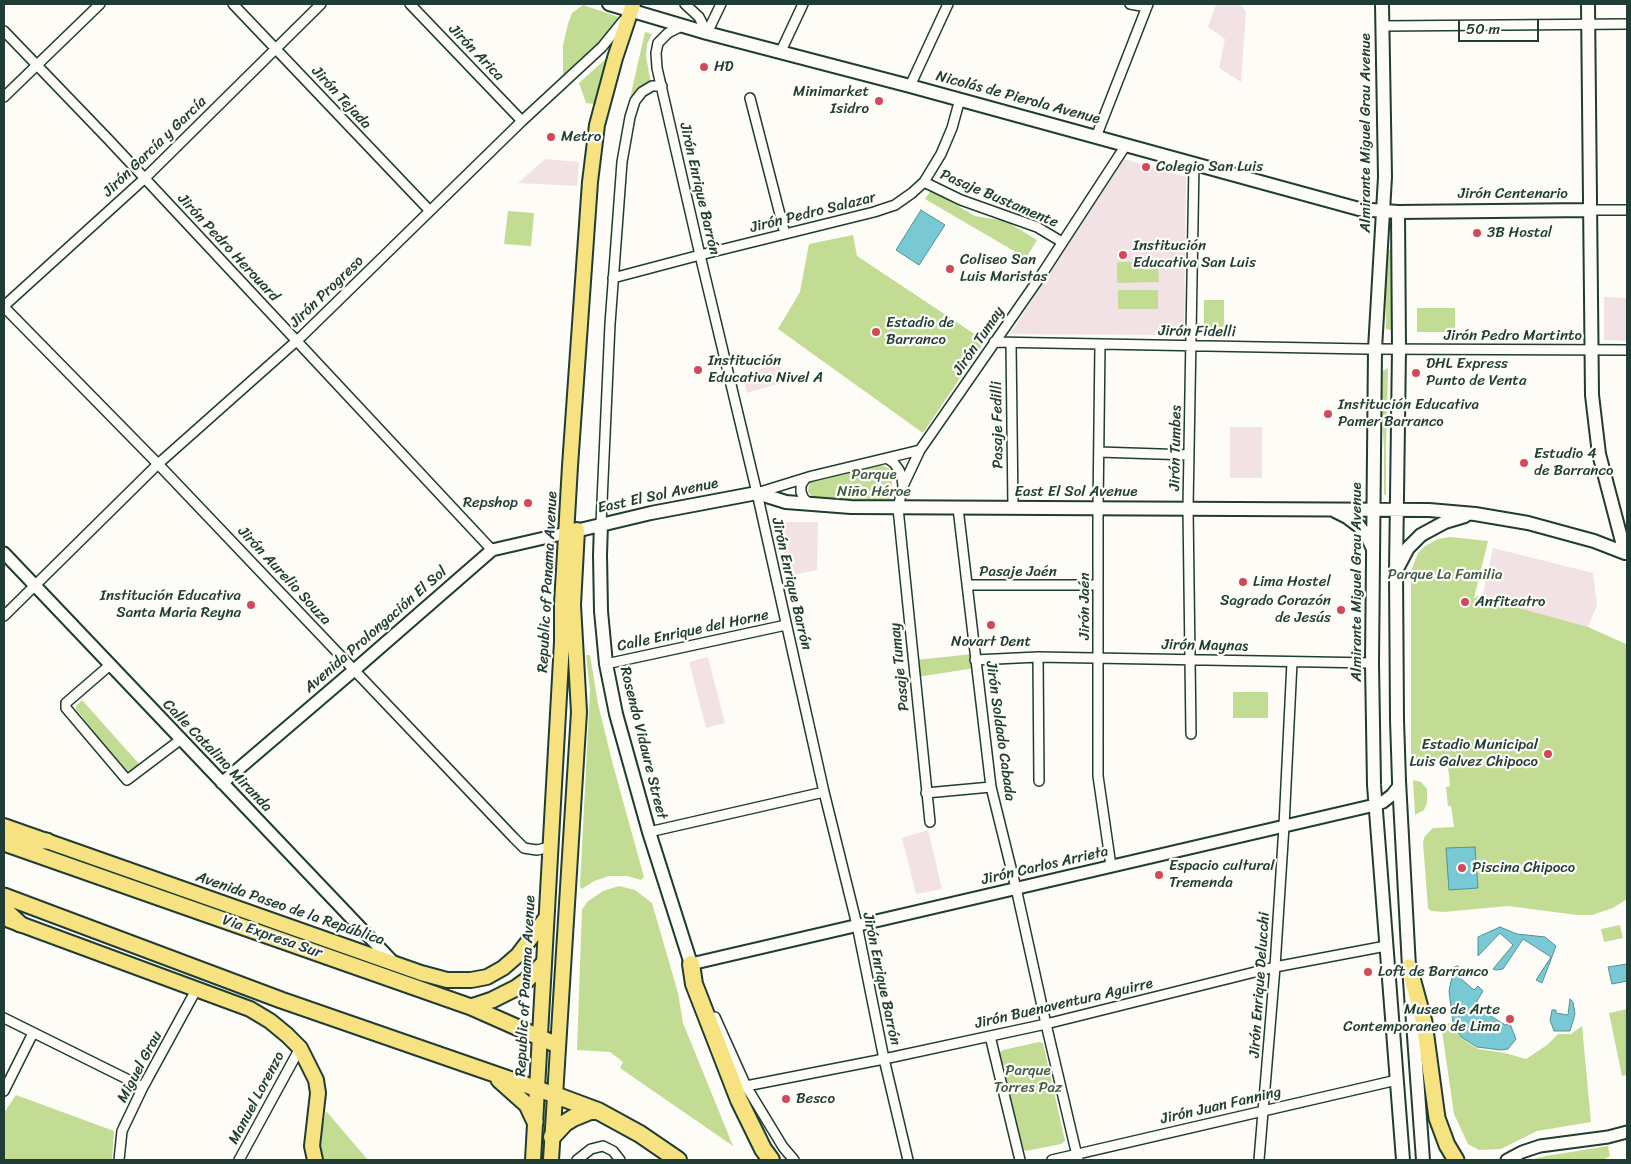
<!DOCTYPE html>
<meta charset="utf-8">
<style>
body{margin:0}
#map{position:relative;width:1631px;height:1164px;overflow:hidden;background:#fdfcf7;font-family:Sriracha,sans-serif}
canvas{display:block}
.frame{position:absolute;inset:0;border:5px solid #1f3d34;pointer-events:none}
.scale{position:absolute;left:1458px;top:20px;width:81px;height:22px;box-sizing:border-box;border:2px solid #1f3d34;border-top:0;padding-left:6px;font-size:15px;line-height:18px;white-space:nowrap;color:#1f3d34;-webkit-text-stroke:4px #fdfcf7;paint-order:stroke}
</style>
<div id="map">
<canvas width="1631" height="1164"></canvas>
<div class="frame"></div>
<div class="scale">50 m</div>
</div>
<script>
const ctx = document.querySelector('canvas').getContext('2d');
ctx.lineJoin = 'round';
function fillPath(path, color) { ctx.fillStyle = color; ctx.fill(path, 'evenodd'); }
const poly = rows => new Path2D(rows.map(r => 'M' + r).join(''));
function trace(path, color, width, dash) { ctx.strokeStyle = color; ctx.lineWidth = width; ctx.lineCap = dash ? 'butt' : 'round'; ctx.setLineDash(dash || []); ctx.stroke(path); }
function write(font, color, halo, rows, align = 'center') {
  ctx.font = font + ' Sriracha,sans-serif'; ctx.lineWidth = 4.5; ctx.setLineDash([]); ctx.textBaseline = 'middle'; ctx.strokeStyle = halo; ctx.fillStyle = color; for (const [text, x, y, turn = 0] of rows) {
    ctx.save(); ctx.translate(x, y); ctx.rotate((+turn || 0) * Math.PI / 180); ctx.textAlign = isNaN(turn) ? turn : align; if (halo) ctx.strokeText(text, 0, 0); ctx.fillText(text, 0, 0); ctx.restore();
  }
}
fillPath(poly([
 [1216,4,1241,4,1246,12,1241,82,1219,68,1225,39,1208,27],
 [545,159,579,162,577,186,518,183],
 [1124,159,1186,177,1184,335,1010,334],
 [1604,297,1627,298,1627,341,1604,340],
 [779,364,784,382,747,393,742,374],
 [1230,427,1262,427,1262,478,1230,478],
 [778,522,818,522,817,570,788,576],
 [1493,548,1593,573,1597,605,1588,627,1487,599,1483,594],
 [708,657,725,723,706,728,689,662],
 [928,830,942,889,916,894,902,838]
]), '#f3e2e5');
fillPath(poly([
 [583,5,622,18,600,42,563,77,563,45,568,24,572,13],
 [645,32,652,34,647,44,646,56,651,84,630,98],
 [609,56,595,104,586,103,579,83],
 [931,190,975,216,1006,221,1037,240,1026,258,925,199],
 [508,211,534,213,531,246,504,244],
 [853,235,857,256,985,341,923,433,778,329,800,292,809,244],
 [1391,249,1392,330,1386,329,1385,250],
 [1158,261,1159,282,1117,283,1117,262],
 [1118,290,1158,290,1158,309,1118,309],
 [1204,300,1224,300,1224,330,1204,330],
 [1417,308,1455,308,1455,332,1417,332],
 [1388,368,1386,448,1386,495,1384,495,1384,448,1382,415,1381,372],
 [877,465,884,466,892,470,892,498,888,501,814,498,808,492,809,484,813,480],
 [1450,537,1488,541,1474,598,1483,594,1487,599,1588,627,1626,644,1627,647,1627,899,1613,908,1592,915,1577,915,1508,906,1443,912,1431,911,1428,908,1423,842,1425,836,1433,828,1454,827,1451,806,1448,806,1446,787,1450,786,1448,766,1454,766,1454,758,1411,762,1411,571,1418,553,1425,546,1438,539],
 [973,654,975,668,917,677,915,660],
 [586,655,590,655,598,704,613,765,644,877,641,880,627,876,609,876,594,881,582,889,580,887,590,690],
 [1233,692,1268,692,1268,718,1233,718],
 [82,700,140,765,129,772,123,769,76,709,76,706],
 [1413,780,1421,782,1427,789,1427,803,1424,810,1415,815],
 [619,886,635,890,652,903,678,993,683,1023,733,1146,620,1068,623,1062,610,1052,577,1050,582,910,587,902,603,891],
 [1620,925,1623,938,1604,942,1601,929],
 [1627,1009,1627,1075,1622,1076,1609,1013],
 [1453,1023,1461,1038,1478,1049,1505,1053,1526,1059,1547,1045,1558,1034,1571,1034,1582,1026,1591,1122,1537,1131,1501,1149,1479,1150,1468,1144,1454,1114,1441,1024],
 [1039,1042,1043,1043,1065,1141,1061,1144,1026,1151,1022,1149,998,1055,1000,1052,1003,1050],
 [16,1095,114,1131,112,1160,4,1160,4,1113],
 [326,1111,368,1160,323,1160,320,1142],
 [1608,1146,1610,1156,1603,1160,1530,1160,1546,1156]
]), '#c2dc93');
const water = poly([
 [921,210,945,225,919,265,896,250,921,210],
 [1475,847,1478,888,1449,890,1446,848,1475,847],
 [1500,927,1517,934,1545,937,1556,946,1542,983,1536,980,1551,957,1523,939,1503,969,1496,970,1493,969,1513,945,1500,933,1478,956,1478,937,1500,927],
 [1627,964,1627,981,1612,984,1608,967,1627,964],
 [1458,966,1458,970,1462,974,1460,978,1474,990,1478,986,1483,991,1477,1001,1477,1007,1505,1025,1510,1024,1516,1039,1508,1049,1501,1050,1477,1047,1461,1037,1453,1023,1449,991,1454,967,1458,966],
 [1570,999,1573,1002,1575,1014,1570,1031,1554,1031,1550,1020,1552,1010,1556,1010,1556,1013,1568,1015,1570,999]
]);
fillPath(water, '#78c9d3');
trace(water, '#549193', 1);
const minor = poly([
 [233,4,430,211],
 [410,4,522,121],
 [685,4,699,17,707,33],
 [1130,4,1147,7],
 [682,26,668,33,658,43,656,53,657,68,700,255,757,493,824,792,857,925,884,1059,908,1160],
 [1383,26,1627,24],
 [4,31,108,139,492,550],
 [707,33,721,4],
 [781,51,803,4],
 [910,86,948,4],
 [4,97,100,4],
 [750,98,785,234],
 [1096,137,1148,4],
 [924,182,961,200,1037,227,1062,242],
 [1589,210,1627,210],
 [613,278,700,255,874,212,895,205,912,193,924,182,941,154,952,128,960,99],
 [4,306,144,179,321,4],
 [4,307,158,464,514,838,524,848,530,849,537,850,550,847],
 [994,342,1367,349,1627,350],
 [1011,343,1013,508],
 [1100,344,1098,508,1098,776,1111,866],
 [1099,452,1189,455],
 [887,458,894,463,899,470,902,478,903,486],
 [805,479,801,485,801,492,804,499,810,504],
 [757,493,812,476,920,450],
 [958,508,991,787,1016,888,1046,1024,1078,1160],
 [601,524,610,324,622,162,630,117,635,101,642,92,652,86,662,86],
 [967,585,1098,585],
 [4,616,158,464,302,336,522,121,602,47,623,21],
 [1038,657,1039,781],
 [975,660,1038,657,1372,663],
 [606,664,786,625],
 [110,665,66,703,66,708,127,780,180,740],
 [1191,734,1188,508,1194,163],
 [926,793,991,787],
 [930,822,898,508,903,486,920,450,1040,277,1126,145],
 [649,832,824,792],
 [715,1017,746,1086,783,1147,794,1160],
 [4,1018,143,1087],
 [990,1036,1020,1160],
 [746,1086,884,1059,1046,1024,1275,967,1386,946],
 [4,1091,33,1033],
 [119,1160,122,1131,143,1087,196,990],
 [239,1160,300,1048],
 [577,1160,591,1149,603,1146,613,1151,620,1160],
 [1052,1160,1397,1080],
 [1259,1160,1275,967,1284,826,1292,662]
]);
const tertiary = poly([
 [4,553,394,963],
 [222,783,360,665,492,550,566,533],
 [691,964,1375,805,1383,802,1392,795,1399,786],
 [1507,1160,1522,1152,1540,1146,1608,1137,1627,1132]
]);
const secondary = poly([
 [609,4,707,33,910,86,1359,209,1398,212,1589,210],
 [1382,4,1385,177,1375,349,1372,663,1374,785,1403,1160],
 [1588,4,1592,395,1599,454,1625,553],
 [1398,212,1399,349,1396,571,1397,720,1399,781,1409,967,1423,1160],
 [1335,511,1347,517,1359,526,1368,538,1373,549],
 [601,524,600,555,601,611,606,664,616,714,649,832,691,964],
 [567,533,651,513,757,493,786,502,851,507,1429,510,1475,514,1528,523,1594,541,1625,553],
 [1397,569,1408,548,1421,535,1445,522,1465,516]
]);
const primary = poly([
 [4,826,421,973,447,980,471,980,487,977,503,968,518,955,546,918],
 [9,920,250,1009,270,1021,287,1035,300,1048,316,1080,318,1093,312,1146,315,1160],
 [533,1160,562,642,562,604,570,466,590,182,597,125,615,58,633,4],
 [551,1160,579,712,573,605,577,530]
]);
const trunk = poly([
 [9,840,47,841],
 [4,843,471,1007,557,1045],
 [4,896,281,1000,555,1095],
 [4,909,20,924],
 [1409,967,1424,1022,1437,1118,1447,1145,1456,1160],
 [471,1007,492,1000,516,988,527,980,543,964],
 [499,1080,527,1105,535,1122]
]);
const motorway = poly([
 [691,964,694,984,739,1100,763,1149,771,1160],
 [555,1095,598,1111,640,1134,678,1160],
 [552,1137,565,1123,573,1118,590,1111,598,1111]
]);
trace(minor, '#1f3d34', 12);
trace(tertiary, '#1f3d34', 15);
trace(secondary, '#1f3d34', 16);
trace(primary, '#1f3d34', 18);
trace(trunk, '#1f3d34', 19);
trace(motorway, '#1f3d34', 20);
trace(minor, '#fdfcf7', 9);
trace(tertiary, '#fdfcf7', 11);
trace(secondary, '#fdfcf7', 12);
trace(primary, '#f7e281', 14);
trace(trunk, '#f7e281', 15);
trace(motorway, '#f7e281', 16);
for (const [x, y, r, color] of [
 [704,67,5,"#d1495b"],
 [879,101,5,"#d1495b"],
 [551,137,5,"#d1495b"],
 [1146,167,5,"#d1495b"],
 [1477,233,5,"#d1495b"],
 [1123,255,5,"#d1495b"],
 [950,269,5,"#d1495b"],
 [876,332,5,"#d1495b"],
 [698,370,5,"#d1495b"],
 [1416,373,5,"#d1495b"],
 [1328,414,5,"#d1495b"],
 [1524,463,5,"#d1495b"],
 [528,503,5,"#d1495b"],
 [1243,582,5,"#d1495b"],
 [1465,602,5,"#d1495b"],
 [251,605,5,"#d1495b"],
 [1341,610,5,"#d1495b"],
 [991,625,5,"#d1495b"],
 [1548,754,5,"#d1495b"],
 [1462,868,5,"#d1495b"],
 [1159,875,5,"#d1495b"],
 [1368,972,5,"#d1495b"],
 [1510,1019,5,"#d1495b"],
 [786,1099,5,"#d1495b"]
]) { const dot = new Path2D(); dot.arc(x, y, r, 0, 2 * Math.PI); ctx.fillStyle = color; ctx.fill(dot); trace(dot, '#fdfcf7', 2); }
write('15px', '#1f3d34', '#fdfcf7', [
 ["Jirón Arica",476,53,46],
 ["Jirón Tejada",341,98,47],
 ["Nicolás de Pierola Avenue",1018,98,15],
 ["Almirante Miguel Grau Avenue",1366,133,-90],
 ["Jirón García y García",155,147,-44],
 ["Jirón Enrique Barrón",699,189,77],
 ["Jirón Centenario",1513,194],
 ["Pasaje Bustamente",999,199,23],
 ["Jirón Pedro Salazar",813,213,-14],
 ["Jirón Pedro Herouard",228,248,47],
 ["Jirón Progreso",327,292,-44],
 ["Jirón Fidelli",1197,332,1],
 ["Jirón Pedro Martinto",1513,336],
 ["Jirón Tumay",979,341,-56],
 ["Pasaje Fedilli",998,425,-91],
 ["Jirón Tumbes",1176,448,-89],
 ["East El Sol Avenue",1076,492],
 ["East El Sol Avenue",658,496,-12],
 ["Pasaje Jaén",1018,572],
 ["Jirón Aurelio Souza",284,576,47],
 ["Republic of Panama Avenue",548,582,-87],
 ["Almirante Miguel Grau Avenue",1357,582,-90],
 ["Jirón Enrique Barrón",791,584,77],
 ["Jirón Jaén",1085,606,-90],
 ["Avenida Prolongación El Sol",376,630,-41],
 ["Calle Enrique del Horne",693,631,-12],
 ["Jirón Maynas",1205,646,1],
 ["Pasaje Tumay",900,667,-96],
 ["Jirón Soldado Cabada",1000,731,82],
 ["Rosendo Vidaure Street",643,743,76],
 ["Calle Catalino Miranda",217,756,46],
 ["Jirón Carlos Arrieta",1045,866,-13],
 ["Avenida Paseo de la República",290,909,19],
 ["Via Expresa Sur",272,937,19],
 ["Jirón Enrique Barrón",881,979,78],
 ["Jirón Enrique Delucchi",1260,985,-86],
 ["Republic of Panama Avenue",526,986,-87],
 ["Jirón Buenaventura Aguirre",1064,1004,-13],
 ["Miguel Grau",140,1067,-62],
 ["Manuel Lorenzo",257,1098,-62],
 ["Jirón Juan Fanning",1221,1106,-13]
]);
write('15px', '#1f3d34', '#fdfcf7', [
 ["HD",714,67],
 ["Minimarket",869,92,"right"],
 ["Isidro",869,109,"right"],
 ["Metro",561,137],
 ["Colegio San Luis",1156,167],
 ["3B Hostal",1487,233],
 ["Institución",1133,246],
 ["Educativa San Luis",1133,263],
 ["Coliseo San",960,260],
 ["Luis Maristas",960,277],
 ["Estadio de",886,323],
 ["Barranco",886,340],
 ["Institución",708,361],
 ["Educativa Nivel A",708,378],
 ["DHL Express",1426,364],
 ["Punto de Venta",1426,381],
 ["Institución Educativa",1338,405],
 ["Pamer Barranco",1338,422],
 ["Estudio 4",1534,454],
 ["de Barranco",1534,471],
 ["Repshop",518,503,"right"],
 ["Lima Hostel",1253,582],
 ["Institución Educativa",241,596,"right"],
 ["Santa Maria Reyna",241,613,"right"],
 ["Sagrado Corazón",1331,601,"right"],
 ["de Jesús",1331,618,"right"],
 ["Anfiteatro",1475,602],
 ["Novart Dent",991,642,"center"],
 ["Estadio Municipal",1538,745,"right"],
 ["Luis Galvez Chipoco",1538,762,"right"],
 ["Espacio cultural",1169,866],
 ["Tremenda",1169,883],
 ["Piscina Chipoco",1472,868],
 ["Loft de Barranco",1378,972],
 ["Museo de Arte",1500,1010,"right"],
 ["Contemporaneo de Lima",1500,1027,"right"],
 ["Besco",796,1099]
], 'left');
write('15px', '#405d47', '#fdfcf7', [
 ["Parque",874,475],
 ["Niño Héroe",874,492],
 ["Parque La Familia",1445,575],
 ["Parque",1028,1071],
 ["Torres Paz",1028,1088]
]);
</script>
